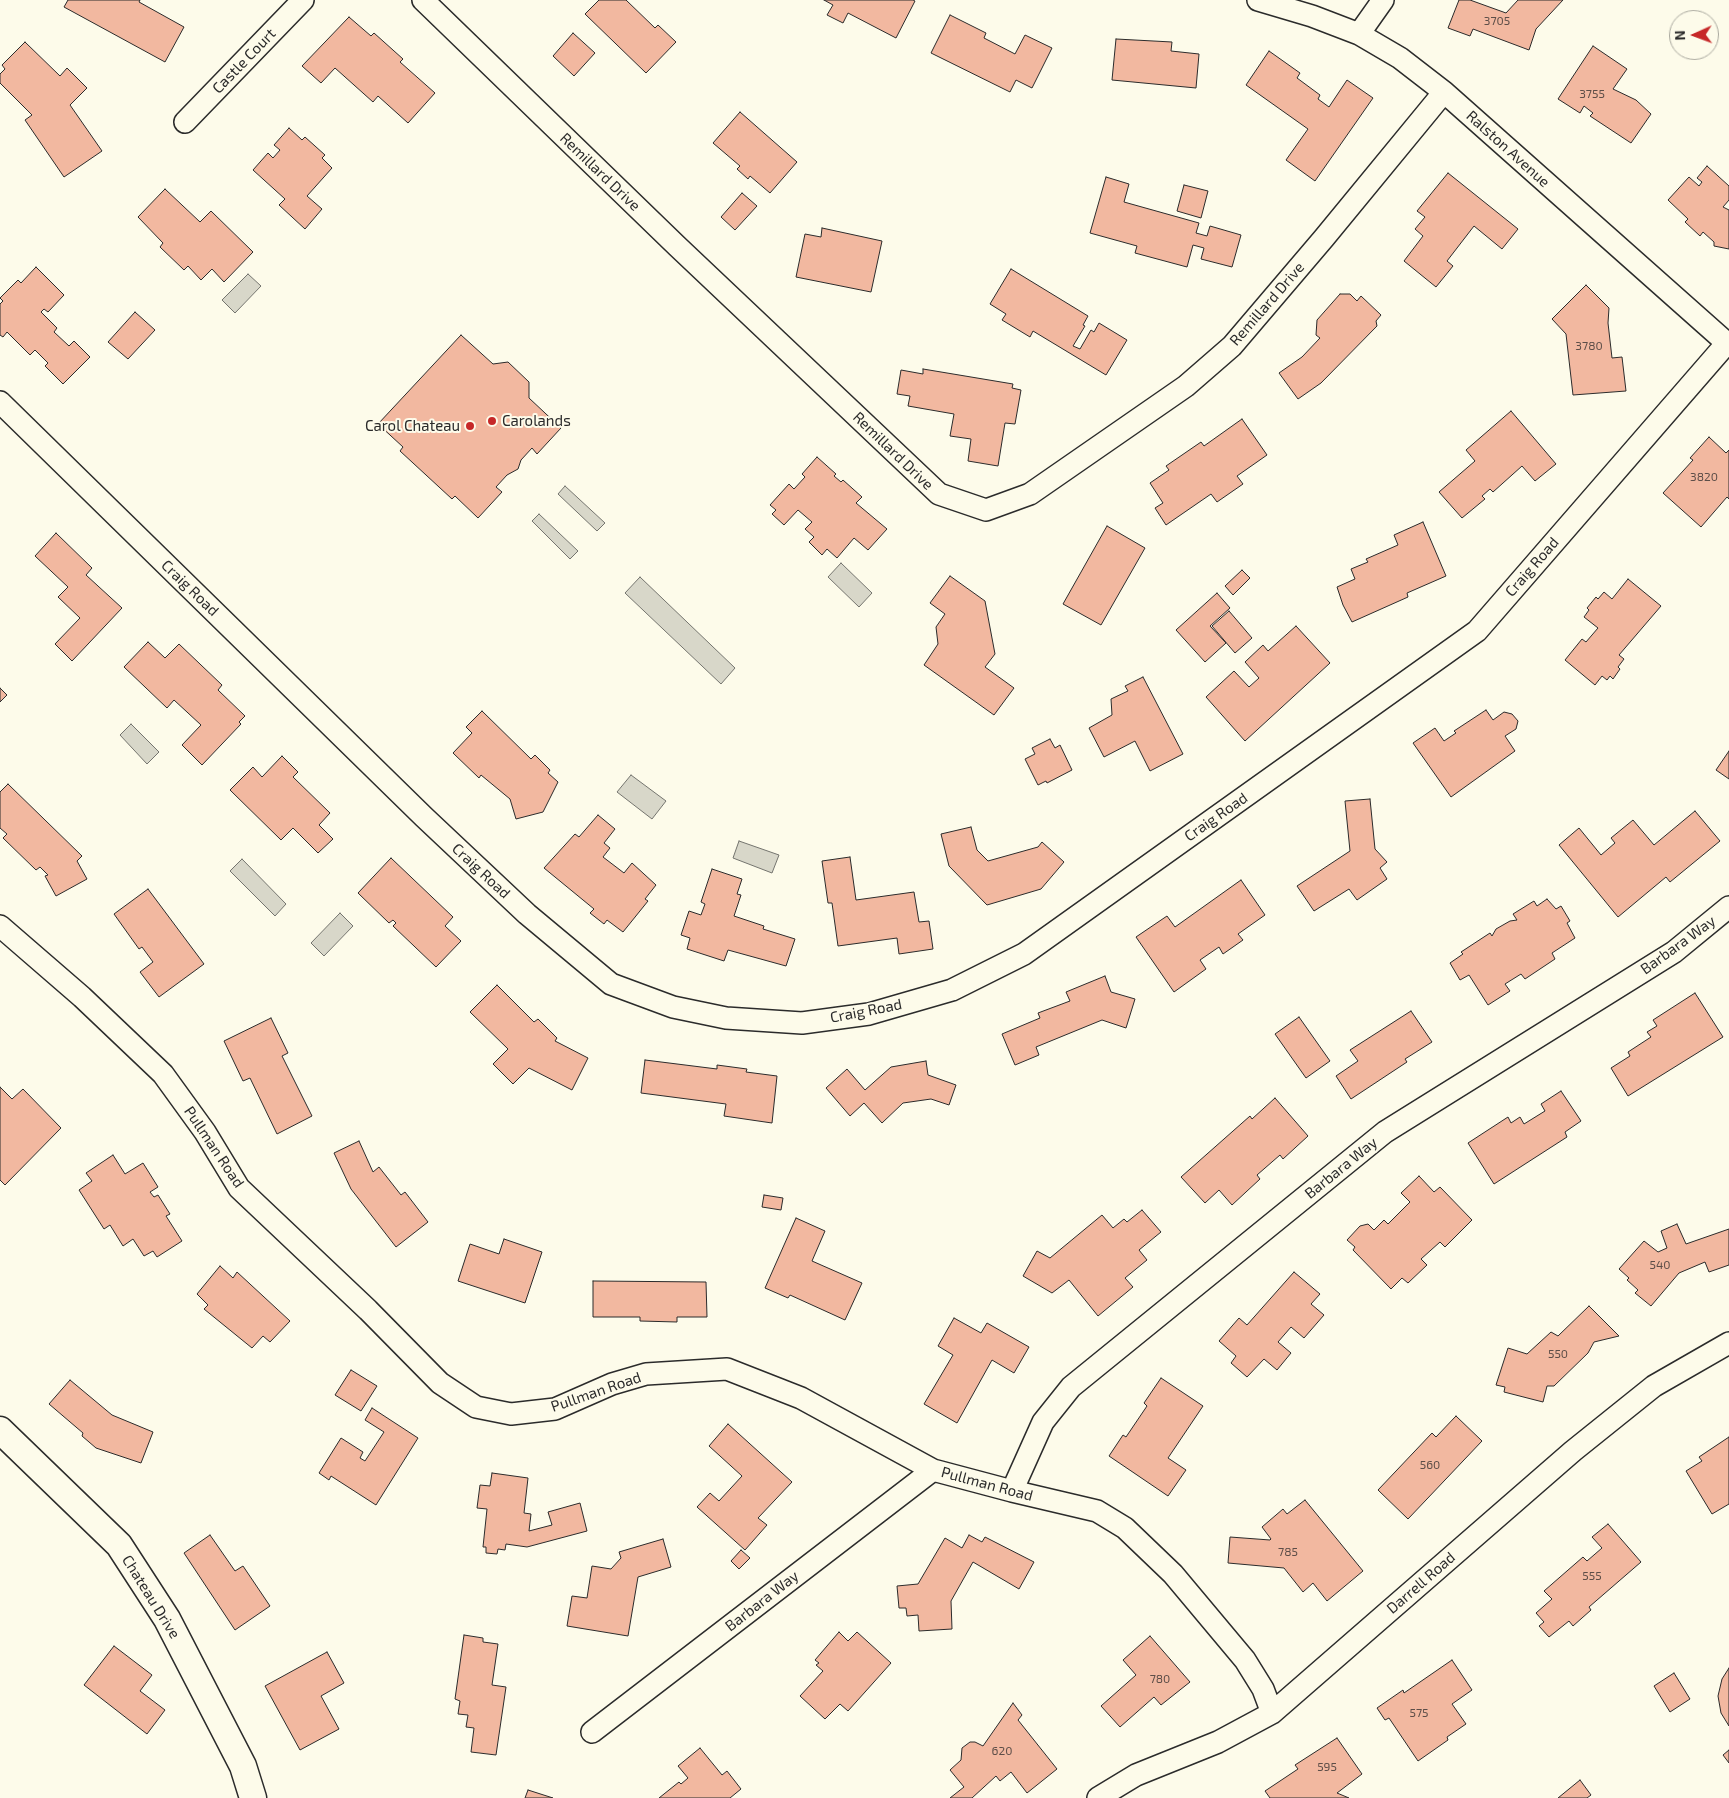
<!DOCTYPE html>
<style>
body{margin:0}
#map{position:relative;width:1729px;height:1798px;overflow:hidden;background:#fdfbea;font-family:"Exo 2",sans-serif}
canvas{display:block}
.north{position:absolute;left:1669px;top:10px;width:50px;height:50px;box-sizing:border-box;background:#fdfbea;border:1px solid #a9a89e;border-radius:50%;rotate:268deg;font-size:14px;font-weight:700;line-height:20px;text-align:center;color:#2b2b2b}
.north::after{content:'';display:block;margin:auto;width:18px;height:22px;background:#c62828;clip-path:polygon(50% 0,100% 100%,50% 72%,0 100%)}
</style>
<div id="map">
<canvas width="1729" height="1798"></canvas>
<div class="north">N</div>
</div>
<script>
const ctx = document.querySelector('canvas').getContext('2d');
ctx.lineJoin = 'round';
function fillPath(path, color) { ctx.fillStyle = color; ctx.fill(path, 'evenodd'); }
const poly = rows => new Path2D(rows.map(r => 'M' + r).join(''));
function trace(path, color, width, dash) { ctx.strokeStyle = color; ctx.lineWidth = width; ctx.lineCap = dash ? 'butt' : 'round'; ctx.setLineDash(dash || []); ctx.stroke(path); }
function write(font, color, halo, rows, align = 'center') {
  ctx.font = font + ' "Exo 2",sans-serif'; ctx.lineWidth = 4; ctx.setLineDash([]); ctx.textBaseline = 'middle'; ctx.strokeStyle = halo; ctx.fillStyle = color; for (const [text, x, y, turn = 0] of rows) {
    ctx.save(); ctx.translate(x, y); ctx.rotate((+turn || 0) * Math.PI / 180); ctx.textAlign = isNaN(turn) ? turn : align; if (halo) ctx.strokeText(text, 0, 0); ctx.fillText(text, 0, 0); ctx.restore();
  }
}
const water = poly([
 [248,274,261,286,235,313,222,300,248,274],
 [565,486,605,523,597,531,558,494,565,486],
 [539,514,578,551,570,559,532,521,539,514],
 [841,563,872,593,859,607,828,577,841,563],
 [640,577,735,668,721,684,625,593,640,577],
 [131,724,159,752,147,764,120,735,131,724],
 [631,775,666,801,652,819,617,792,631,775],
 [739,841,779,855,772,873,733,858,739,841],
 [242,859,286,904,275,916,230,871,242,859],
 [340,913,353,926,324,956,311,943,340,913]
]);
fillPath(water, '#d8d7c9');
trace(water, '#74746e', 1);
const building = poly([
 [68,0,140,0,139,2,184,27,165,62,64,7,68,0],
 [599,0,626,0,655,28,658,25,676,42,646,73,585,14,599,0],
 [824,0,913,0,915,1,896,38,848,13,843,23,827,15,833,5,824,0],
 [1459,0,1470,0,1506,13,1518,0,1563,0,1536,29,1529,50,1473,29,1470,36,1448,28,1459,0],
 [950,15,986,33,984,38,1015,54,1025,35,1052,48,1032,88,1016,80,1010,92,931,53,950,15],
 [349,17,371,36,374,33,403,59,400,62,435,93,408,123,378,96,373,102,335,68,321,83,302,66,349,17],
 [573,33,595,53,574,76,553,56,573,33],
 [1116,39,1172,42,1171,51,1199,54,1196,88,1112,80,1116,39],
 [25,42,60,76,67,68,87,88,70,105,102,151,64,177,25,120,32,115,0,83,0,74,5,69,2,65,25,42],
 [1593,46,1627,69,1613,89,1636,100,1651,114,1631,143,1590,116,1593,113,1584,106,1580,113,1558,99,1593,46],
 [1269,51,1300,73,1297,78,1320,95,1318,99,1329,107,1347,80,1373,98,1315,181,1286,160,1308,129,1246,85,1269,51],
 [740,112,797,162,770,193,750,176,748,179,737,169,740,166,713,143,740,112],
 [289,128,302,140,305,137,325,155,322,158,332,168,307,196,322,209,305,229,279,205,285,199,253,170,268,153,273,158,280,150,274,145,289,128],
 [1707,166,1729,186,1729,200,1723,207,1729,210,1729,249,1714,246,1714,242,1703,232,1700,236,1685,222,1688,219,1668,200,1689,177,1699,186,1702,182,1697,178,1707,166],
 [1448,173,1518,229,1502,249,1474,226,1447,261,1453,266,1436,287,1404,261,1423,236,1415,229,1425,217,1417,211,1448,173],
 [1106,177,1129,184,1124,202,1199,223,1196,233,1207,236,1210,226,1241,235,1232,267,1201,259,1204,248,1193,245,1187,267,1135,253,1137,246,1090,233,1106,177],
 [1184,185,1208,191,1201,218,1177,211,1184,185],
 [165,189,200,222,211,211,253,252,224,282,212,269,201,280,188,266,184,270,160,247,163,243,138,217,165,189],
 [742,193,757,206,735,230,721,217,742,193],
 [822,228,882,241,871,292,796,277,805,234,821,237,822,228],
 [36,267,64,295,48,312,44,309,41,312,57,328,54,332,69,346,74,341,90,357,63,384,45,366,48,363,35,350,30,355,7,332,3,337,0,335,0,304,3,301,0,298,18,280,21,283,36,267],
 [1011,269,1088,316,1083,325,1085,326,1073,346,1080,349,1091,330,1094,332,1099,323,1127,340,1106,375,1033,331,1030,337,1002,320,1006,314,990,304,1011,269],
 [1586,285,1609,308,1608,323,1612,358,1622,357,1626,391,1573,395,1566,334,1552,319,1586,285],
 [1340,294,1350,294,1357,301,1361,296,1381,315,1376,321,1377,326,1321,383,1298,399,1279,373,1302,357,1320,338,1316,335,1317,320,1340,294],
 [135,312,155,330,128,359,108,342,135,312],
 [461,335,493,364,508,362,529,382,529,398,561,428,537,454,532,448,521,460,518,469,507,475,496,487,502,492,478,518,455,496,452,499,400,451,403,447,378,424,461,335],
 [923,369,1013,384,1012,388,1021,390,1015,424,1005,423,998,466,968,461,971,439,950,436,954,414,908,406,910,396,897,394,901,370,923,374,923,369],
 [1511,411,1556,464,1535,481,1522,466,1493,492,1490,489,1482,496,1485,499,1462,518,1439,492,1475,461,1466,450,1511,411],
 [1242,419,1267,455,1237,476,1243,484,1217,502,1211,494,1166,525,1155,508,1163,503,1150,483,1169,470,1166,466,1201,442,1204,446,1242,419],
 [1709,437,1726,453,1729,450,1729,499,1727,497,1701,527,1663,493,1693,460,1690,458,1709,437],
 [817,457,836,474,834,476,841,482,843,480,862,497,856,503,887,529,868,550,854,538,837,558,827,549,822,555,809,542,814,537,805,529,812,522,798,510,784,525,772,514,776,510,770,505,789,484,794,489,805,477,802,474,817,457],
 [1423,522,1446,576,1407,593,1408,597,1352,622,1343,605,1337,587,1355,579,1351,569,1368,562,1366,559,1398,545,1394,535,1423,522],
 [1107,526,1145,548,1101,625,1063,604,1107,526],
 [56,533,92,568,86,575,122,608,72,661,55,644,80,618,58,597,68,587,35,556,56,533],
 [1242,570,1250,578,1233,595,1225,586,1242,570],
 [950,576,985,601,995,654,985,667,1014,688,994,715,924,665,938,644,936,627,945,614,930,603,950,576],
 [1628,579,1661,606,1619,655,1624,659,1618,667,1620,669,1613,679,1610,676,1607,680,1602,676,1595,685,1565,660,1582,639,1586,642,1598,628,1584,617,1589,610,1587,608,1596,597,1598,599,1604,592,1612,599,1628,579],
 [1217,593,1230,608,1210,626,1226,643,1205,662,1176,630,1217,593],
 [1229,611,1252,638,1235,653,1212,626,1229,611],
 [1296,626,1330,663,1245,741,1206,697,1234,671,1249,687,1259,678,1245,662,1263,645,1268,651,1296,626],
 [148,642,165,658,179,644,222,685,218,690,245,716,239,722,241,724,202,765,182,745,201,725,174,700,167,708,124,667,148,642],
 [1143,677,1183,754,1150,771,1135,741,1104,757,1089,728,1112,715,1111,699,1128,691,1125,686,1143,677],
 [0,688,7,695,0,702,0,688],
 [1486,710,1493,720,1504,712,1512,714,1518,721,1516,729,1505,736,1515,751,1451,797,1413,743,1435,728,1444,741,1456,733,1454,731,1486,710],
 [482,711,531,759,535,755,550,770,548,773,558,782,543,812,516,819,510,799,481,775,479,778,453,753,472,733,466,727,482,711],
 [1050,739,1055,748,1060,745,1072,770,1047,783,1046,781,1038,785,1025,759,1035,754,1032,748,1050,739],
 [1729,751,1729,779,1716,770,1729,751],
 [282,756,298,772,293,777,330,813,319,825,333,839,318,853,293,828,281,840,230,790,253,767,262,777,282,756],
 [8,784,82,856,77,861,87,879,56,896,45,876,48,875,40,867,36,870,3,838,7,834,0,828,0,792,8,784],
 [1370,799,1375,849,1387,862,1380,868,1387,879,1357,900,1349,889,1314,911,1297,886,1350,851,1345,801,1370,799],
 [1695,811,1720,841,1670,882,1666,877,1618,917,1559,845,1579,828,1601,855,1615,843,1611,838,1633,820,1654,845,1695,811],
 [598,815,615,829,604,843,610,848,603,857,624,873,632,863,656,885,645,899,648,901,623,932,607,920,604,924,590,913,594,909,544,868,575,834,579,837,598,815],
 [971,827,977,850,988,861,1038,847,1042,842,1064,862,1041,889,987,905,949,866,941,834,971,827],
 [850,857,856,900,914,892,919,922,929,921,933,949,899,954,897,938,838,946,832,903,828,903,822,861,850,857],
 [391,858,453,917,445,926,461,941,436,967,393,926,396,923,393,920,389,923,358,893,391,858],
 [712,869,742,879,737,894,741,895,734,916,764,926,763,929,795,939,786,966,728,950,724,961,687,949,690,938,681,935,689,911,701,915,705,904,701,902,712,869],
 [1241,880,1265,915,1238,934,1243,940,1223,954,1219,947,1200,960,1206,969,1174,992,1136,937,1167,916,1175,927,1241,880],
 [148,889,204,964,159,997,140,972,153,962,142,947,139,949,114,914,148,889],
 [1547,899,1556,909,1561,906,1570,921,1567,923,1575,938,1552,953,1555,959,1525,979,1521,974,1505,984,1510,991,1488,1005,1469,975,1460,980,1450,963,1463,954,1461,952,1490,933,1492,936,1496,929,1510,921,1517,920,1513,914,1534,901,1537,906,1547,899],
 [1105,976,1111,992,1135,999,1126,1028,1102,1020,1036,1047,1039,1055,1015,1065,1002,1034,1040,1018,1038,1013,1070,1001,1066,992,1105,976],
 [497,985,534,1022,538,1019,557,1038,555,1041,588,1058,572,1090,529,1068,513,1084,493,1064,508,1049,470,1012,497,985],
 [1695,993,1723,1037,1628,1096,1611,1068,1630,1056,1628,1052,1651,1037,1647,1032,1657,1026,1653,1020,1695,993],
 [1411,1011,1432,1042,1405,1059,1407,1062,1351,1099,1336,1076,1358,1061,1350,1050,1411,1011],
 [1299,1017,1330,1061,1306,1078,1275,1034,1299,1017],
 [271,1018,288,1053,282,1056,312,1116,277,1134,250,1078,243,1081,224,1041,271,1018],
 [645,1060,717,1069,717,1065,747,1069,746,1072,777,1076,772,1123,724,1116,726,1104,641,1093,645,1060],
 [926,1061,928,1075,956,1085,949,1105,931,1099,903,1103,882,1123,864,1103,850,1116,826,1088,847,1069,865,1090,891,1067,926,1061],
 [0,1087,12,1099,23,1089,61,1128,5,1185,0,1180,0,1087],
 [1561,1091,1581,1121,1565,1132,1567,1137,1494,1184,1468,1143,1508,1117,1511,1123,1520,1117,1524,1124,1545,1111,1541,1104,1561,1091],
 [1275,1098,1308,1136,1283,1159,1280,1155,1257,1175,1260,1179,1232,1205,1219,1190,1205,1203,1181,1177,1250,1116,1252,1119,1275,1098],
 [359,1141,373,1172,379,1167,401,1195,405,1192,428,1222,396,1247,351,1189,334,1153,359,1141],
 [113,1155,125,1174,143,1163,158,1187,150,1192,154,1197,158,1195,170,1214,166,1216,182,1241,157,1257,153,1251,144,1256,133,1239,123,1246,110,1225,104,1229,79,1190,92,1181,86,1173,113,1155],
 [1419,1176,1434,1192,1440,1187,1472,1220,1445,1247,1440,1242,1421,1259,1427,1265,1408,1283,1402,1278,1391,1289,1353,1250,1355,1247,1347,1240,1360,1226,1368,1224,1374,1230,1384,1220,1388,1224,1410,1202,1401,1193,1419,1176],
 [764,1195,783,1198,781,1210,762,1207,764,1195],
 [1142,1210,1161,1232,1139,1250,1147,1260,1125,1278,1133,1287,1098,1316,1069,1280,1052,1293,1023,1276,1037,1251,1050,1258,1102,1215,1113,1228,1124,1219,1127,1222,1142,1210],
 [796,1218,825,1231,812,1261,862,1283,845,1320,790,1295,788,1298,765,1288,796,1218],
 [1677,1224,1686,1244,1729,1229,1729,1265,1709,1272,1705,1262,1679,1273,1651,1306,1635,1293,1638,1290,1627,1280,1629,1278,1619,1269,1644,1241,1658,1252,1667,1248,1661,1231,1677,1224],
 [504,1239,542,1252,525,1303,458,1281,470,1244,499,1254,504,1239],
 [220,1266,233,1278,237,1272,290,1321,270,1342,263,1336,252,1348,204,1309,208,1305,197,1294,220,1266],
 [1294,1272,1320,1294,1311,1304,1324,1315,1304,1338,1291,1327,1278,1342,1291,1353,1277,1370,1264,1359,1247,1377,1231,1363,1236,1356,1219,1341,1239,1318,1247,1325,1294,1272],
 [593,1281,706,1282,707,1317,677,1317,677,1322,640,1321,640,1317,593,1317,593,1281],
 [1589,1306,1619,1336,1594,1342,1588,1353,1554,1386,1547,1386,1543,1402,1504,1392,1505,1387,1496,1385,1508,1348,1527,1354,1551,1332,1558,1336,1589,1306],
 [954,1318,981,1333,987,1323,1029,1347,1014,1373,992,1360,957,1423,924,1404,953,1355,938,1346,954,1318],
 [351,1370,377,1386,361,1411,335,1395,351,1370],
 [1161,1378,1203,1406,1168,1458,1186,1470,1168,1496,1109,1456,1123,1435,1126,1437,1147,1406,1144,1403,1161,1378],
 [70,1380,112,1415,153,1432,141,1463,96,1448,82,1436,83,1433,49,1404,70,1380],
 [372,1408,418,1438,376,1505,331,1476,329,1480,319,1473,341,1438,363,1452,360,1458,365,1461,384,1432,365,1420,372,1408],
 [1456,1416,1482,1441,1408,1519,1378,1490,1432,1433,1436,1437,1456,1416],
 [728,1424,792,1482,758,1518,767,1525,745,1550,697,1507,710,1493,719,1501,742,1476,709,1446,728,1424],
 [1729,1437,1729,1504,1712,1514,1686,1471,1702,1461,1699,1457,1729,1437],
 [492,1473,528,1478,524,1513,531,1514,529,1531,552,1525,548,1512,580,1503,587,1531,527,1547,506,1544,505,1550,498,1549,497,1554,486,1553,486,1547,483,1547,487,1509,477,1508,480,1485,490,1486,492,1473],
 [1305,1500,1363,1571,1327,1601,1313,1583,1303,1592,1284,1568,1228,1563,1230,1537,1270,1540,1271,1539,1262,1527,1283,1509,1287,1514,1305,1500],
 [1608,1524,1641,1562,1589,1607,1591,1610,1573,1626,1569,1621,1549,1637,1539,1626,1544,1622,1536,1613,1552,1599,1544,1591,1583,1557,1587,1561,1602,1548,1592,1537,1608,1524],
 [210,1535,235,1571,243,1566,270,1606,235,1630,184,1553,210,1535],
 [969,1535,982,1542,985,1537,1034,1562,1019,1589,973,1562,951,1601,952,1629,919,1631,918,1615,907,1616,906,1608,899,1608,897,1586,918,1584,945,1538,962,1548,969,1535],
 [663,1539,671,1567,638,1577,628,1636,567,1626,572,1596,587,1598,592,1566,611,1569,621,1558,619,1552,663,1539],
 [741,1550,750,1558,739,1569,731,1561,741,1550],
 [839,1632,848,1641,857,1632,891,1663,848,1711,840,1704,825,1719,800,1696,823,1671,816,1665,819,1663,815,1660,839,1632],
 [464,1635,483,1638,483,1642,498,1644,492,1685,506,1687,496,1755,471,1752,474,1728,466,1727,468,1715,458,1714,460,1701,455,1699,464,1635],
 [1150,1636,1190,1682,1161,1705,1154,1697,1120,1727,1101,1706,1136,1675,1123,1660,1150,1636],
 [114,1646,152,1675,140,1691,165,1710,147,1734,84,1685,114,1646],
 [327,1652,344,1683,321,1696,339,1729,300,1750,265,1686,327,1652],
 [1452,1660,1472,1690,1452,1704,1466,1724,1447,1737,1448,1740,1418,1761,1389,1718,1385,1720,1377,1708,1403,1690,1404,1693,1452,1660],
 [1729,1668,1729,1726,1721,1713,1718,1696,1722,1679,1729,1668],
 [1674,1673,1690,1699,1670,1712,1654,1686,1674,1673],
 [1013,1703,1022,1715,1018,1720,1057,1769,1027,1793,1011,1772,1000,1781,996,1776,972,1798,950,1798,964,1787,950,1770,961,1760,962,1748,970,1742,975,1742,983,1746,1013,1703],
 [1337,1738,1362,1774,1337,1793,1349,1798,1270,1798,1265,1791,1298,1769,1295,1765,1337,1738],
 [700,1748,722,1775,727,1771,741,1789,730,1798,659,1798,679,1782,681,1784,688,1778,678,1766,700,1748],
 [1729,1750,1729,1763,1723,1755,1729,1750],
 [1580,1780,1591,1795,1587,1798,1558,1798,1580,1780],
 [528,1790,553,1798,525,1798,528,1790]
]);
fillPath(building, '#f2b8a0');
trace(building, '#2b2b2b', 1);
const minor = poly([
 [423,0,677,246,939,494,986,510,1030,494,1186,386,1232,346,1324,238,1444,92],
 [1258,0,1312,16,1359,34,1400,58,1444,92,1729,345],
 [1359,34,1383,0],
 [185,122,303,0],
 [0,402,424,817,527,914,611,984,673,1007,726,1018,802,1023,869,1014,952,990,1024,954,1477,631,1727,343],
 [0,926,82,997,163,1074,205,1132,239,1188,368,1310,440,1383,476,1407,511,1414,555,1409,612,1384,646,1374,727,1369,801,1398,933,1470,1012,1491,1097,1511,1125,1528,1173,1574,1245,1660,1263,1689,1272,1713],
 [1012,1491,1043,1422,1071,1387,1385,1132,1674,952,1729,907],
 [592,1732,933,1470],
 [1098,1798,1136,1775,1218,1742,1272,1713,1573,1451,1654,1386,1729,1343]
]);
const tertiary = poly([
 [0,1430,119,1545,167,1619,243,1766,253,1798]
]);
trace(minor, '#2b2b2b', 24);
trace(tertiary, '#2b2b2b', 29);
trace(minor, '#fdfbea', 21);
trace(tertiary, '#fdfbea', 26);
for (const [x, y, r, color] of [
 [492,421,5,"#c62828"],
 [470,426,5,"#c62828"]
]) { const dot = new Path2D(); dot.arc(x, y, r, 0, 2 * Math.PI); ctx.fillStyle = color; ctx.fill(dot); trace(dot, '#fdfbea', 2); }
write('12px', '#5d4e48', null, [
 ["3705",1497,21],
 ["3755",1592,94],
 ["3780",1589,346],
 ["3820",1704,477],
 ["540",1660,1265],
 ["550",1558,1354],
 ["560",1430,1465],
 ["785",1288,1552],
 ["555",1592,1576],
 ["780",1160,1679],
 ["575",1419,1713],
 ["620",1002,1751],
 ["595",1327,1767]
]);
write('15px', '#2b2b2b', '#fdfbea', [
 ["Castle Court",244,61,-46],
 ["Ralston Avenue",1508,149,42],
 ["Remillard Drive",600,172,44],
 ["Remillard Drive",1267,304,-49],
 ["Remillard Drive",893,451,44],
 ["Craig Road",1532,567,-49],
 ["Craig Road",190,588,44],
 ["Craig Road",1216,817,-35],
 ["Craig Road",481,871,43],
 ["Barbara Way",1678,945,-36],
 ["Craig Road",866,1011,-11],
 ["Pullman Road",214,1147,56],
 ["Barbara Way",1341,1168,-39],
 ["Pullman Road",596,1392,-19],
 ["Pullman Road",987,1484,15],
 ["Darrell Road",1421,1583,-41],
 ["Chateau Drive",151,1597,58],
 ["Barbara Way",762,1601,-38]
]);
write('15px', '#2b2b2b', '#fdfbea', [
 ["Carolands",502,421],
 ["Carol Chateau",460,426,"right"]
], 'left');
</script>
